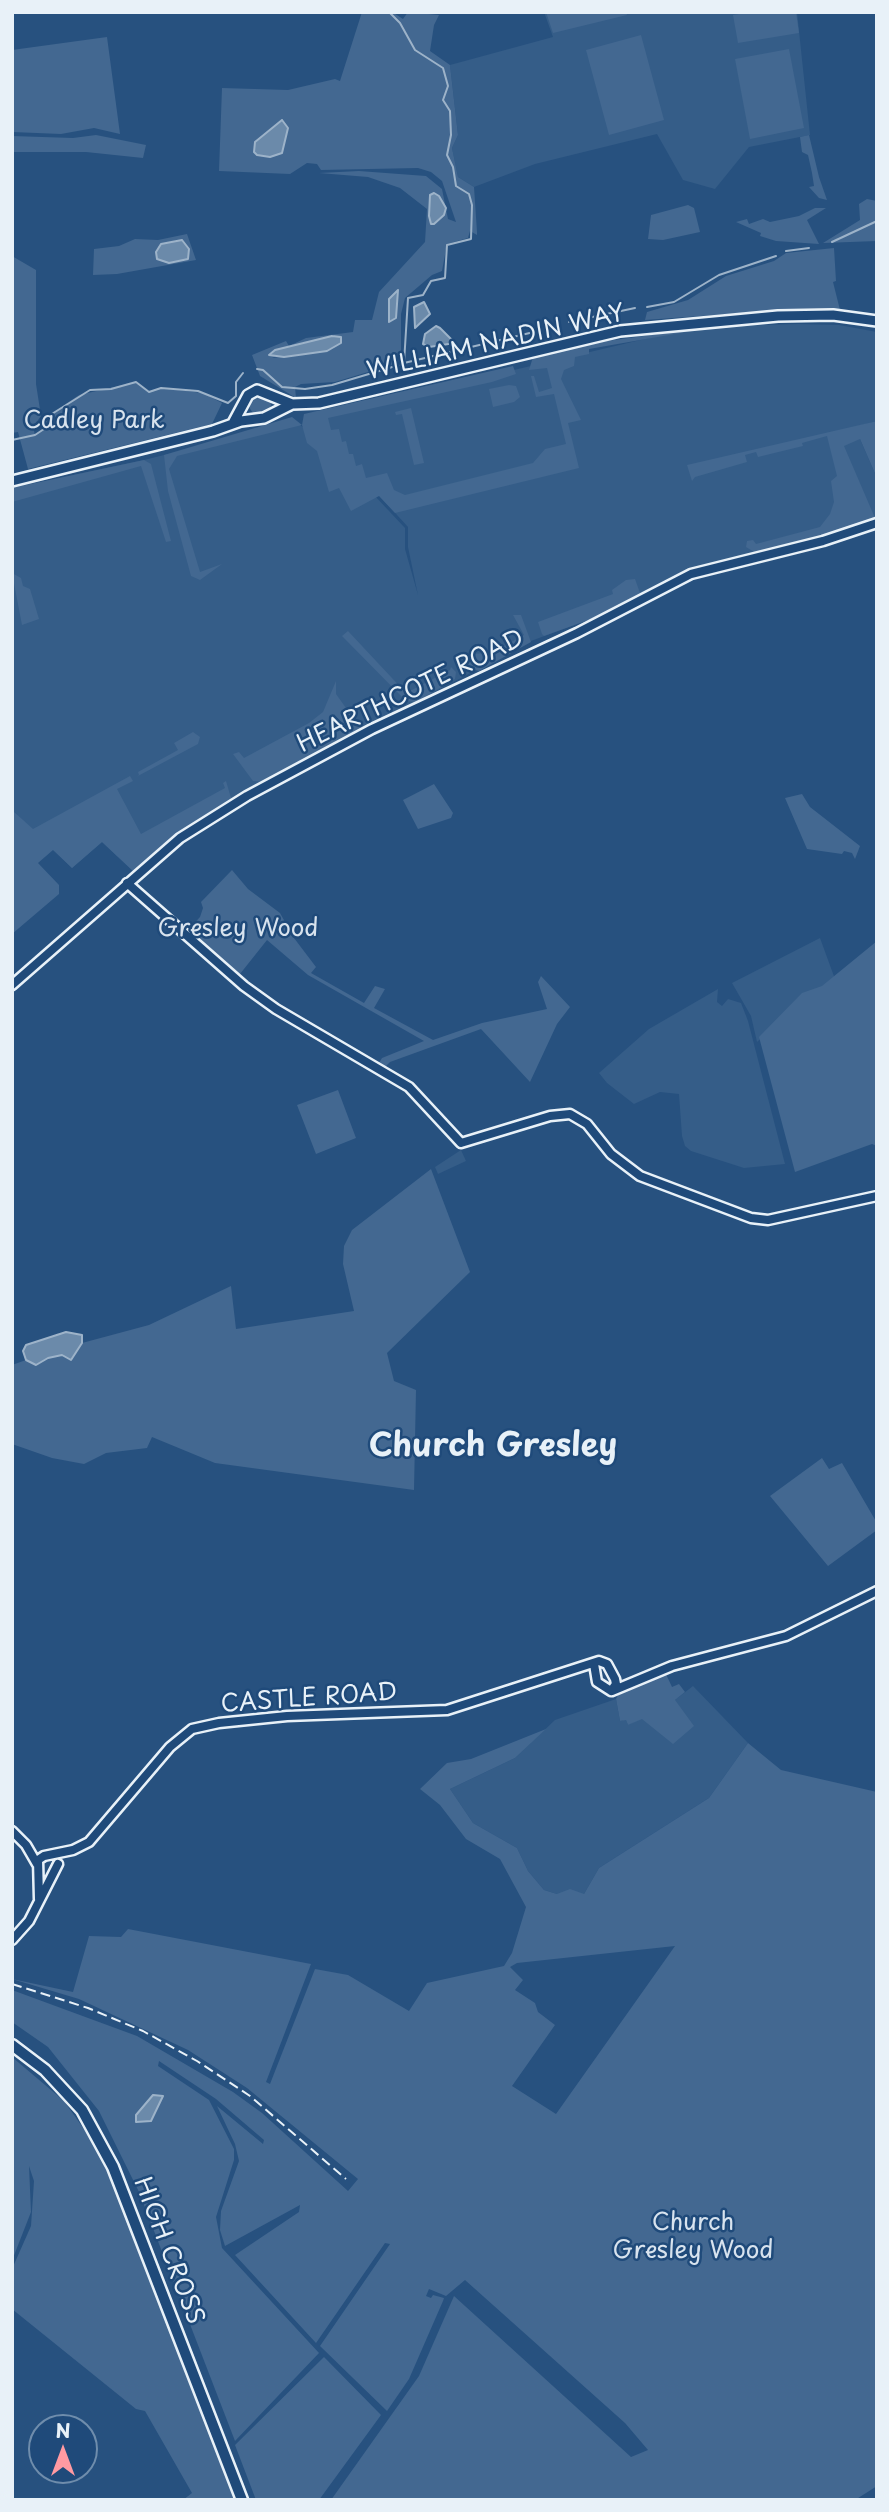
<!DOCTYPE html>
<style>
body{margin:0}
#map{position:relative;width:889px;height:2512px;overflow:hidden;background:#27517f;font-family:"Playpen Sans",sans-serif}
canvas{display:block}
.frame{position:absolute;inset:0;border:14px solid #e8f1f8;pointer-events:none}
.north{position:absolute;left:28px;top:2414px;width:70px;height:70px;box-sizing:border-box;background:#1f4a7a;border:2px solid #6f8dac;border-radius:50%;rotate:0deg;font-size:19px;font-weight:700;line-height:28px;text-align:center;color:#e8f1f8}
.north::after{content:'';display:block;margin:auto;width:24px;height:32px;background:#ff9aa2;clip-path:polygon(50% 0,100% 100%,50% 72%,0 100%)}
</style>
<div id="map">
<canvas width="889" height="2512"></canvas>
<div class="frame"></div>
<div class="north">N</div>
</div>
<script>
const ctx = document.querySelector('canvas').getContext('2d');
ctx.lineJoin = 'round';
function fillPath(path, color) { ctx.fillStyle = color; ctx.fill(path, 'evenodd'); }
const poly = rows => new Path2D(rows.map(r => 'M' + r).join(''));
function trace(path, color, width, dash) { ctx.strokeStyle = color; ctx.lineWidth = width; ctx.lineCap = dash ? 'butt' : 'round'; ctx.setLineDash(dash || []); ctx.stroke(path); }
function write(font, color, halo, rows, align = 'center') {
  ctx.font = font + ' "Playpen Sans",sans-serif'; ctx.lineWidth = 5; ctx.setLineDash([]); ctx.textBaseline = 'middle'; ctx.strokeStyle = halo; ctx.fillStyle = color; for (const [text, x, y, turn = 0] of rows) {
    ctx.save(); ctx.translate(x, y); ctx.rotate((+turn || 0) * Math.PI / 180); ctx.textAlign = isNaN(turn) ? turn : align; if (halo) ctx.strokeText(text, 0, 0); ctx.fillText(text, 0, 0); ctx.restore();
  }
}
fillPath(poly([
 [544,12,797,12,810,135,749,147,715,189,683,180,657,134,535,164,474,187,458,177,452,148,458,135,450,65,553,37],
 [798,324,839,325,877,332,877,421,836,432,860,439,877,478,877,517,832,533,683,571,593,618,531,641,245,792,182,828,133,871,102,842,72,868,12,810,12,488,144,460,296,422,328,446,405,528,405,549,418,595,408,547,408,527,334,446,303,420,670,333,726,326],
 [820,938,835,979,781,1020,757,1042,751,1016,732,983],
 [718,989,717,1002,722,1006,728,999,741,1003,748,1021,785,1164,744,1168,691,1151,685,1146,682,1136,679,1094,660,1092,634,1104,607,1083,599,1073,649,1029],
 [461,1150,466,1161,438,1174,435,1167],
 [693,1686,748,1743,709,1798,599,1868,584,1894,557,1894,544,1890,528,1871,517,1848,473,1823,450,1789,515,1758,555,1720,616,1699,620,1721,626,1719,628,1725,675,1700]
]), '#355d88');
fillPath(poly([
 [362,12,392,12,403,19,408,12,439,15,434,25,430,51,450,65,458,135,452,148,458,177,474,187,477,232,477,235,470,231,468,238,447,244,442,271,432,275,405,298,401,314,401,362,335,382,301,384,295,387,296,398,260,376,252,355,286,341,289,346,306,338,353,332,355,320,372,320,379,292,425,242,427,209,400,188,368,177,319,173,359,171,426,176,442,189,448,219,456,222,442,181,431,172,418,168,321,170,317,164,307,163,290,174,219,171,222,88,288,90,335,79,340,81],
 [332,336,334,348,327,351,272,358,302,343],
 [546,12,626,12,627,15,553,33],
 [752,12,796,12,799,33,738,43,733,15],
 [641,35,664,120,609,135,586,50],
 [107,37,120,134,94,128,61,134,12,132,12,50],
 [789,49,804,128,750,139,735,59],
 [96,135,146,145,143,158,86,152,12,152,12,136,73,138],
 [809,135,819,177,827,200,819,198,809,187,814,186,812,173,808,155,802,152,800,137],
 [867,199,877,201,877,241,823,243,860,220,859,204],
 [688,205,694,208,700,232,663,240,648,239,651,215],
 [815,208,826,208,807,220,819,244,776,241,760,236,761,233,736,222,747,219,749,224,763,219,770,222,799,216],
 [187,234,196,260,117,274,93,275,94,249,119,246,135,239,158,240],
 [179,240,183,260,165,262,165,243],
 [834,248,836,281,833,282,840,310,756,312,645,320,647,312,688,300,726,276,774,261,786,253],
 [12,256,36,270,36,384,41,416,33,427,35,435,44,429,47,417,79,395,136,382,149,392,161,388,203,393,222,403,212,424,28,469,18,432,12,433],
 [726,325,589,349,589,354,575,357,574,366,564,370,561,379,581,420,568,423,579,468,395,513,379,496,351,511,339,488,329,492,317,451,307,443,302,425,177,456,169,469,200,572,222,564,200,580,191,576,168,491,164,455,292,417,302,425,304,414,513,366,516,374,492,382,328,418,331,430,339,429,342,442,346,441,349,454,353,454,356,466,362,464,366,478,387,473,394,490,405,495,533,463,545,449,566,444,554,394,536,397,531,376,534,376,539,392,552,388,547,368,529,370,533,357,538,354,569,346],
 [509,385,516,386,520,397,514,402,493,407,489,389],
 '249 404a11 11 0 1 1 22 0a11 11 0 1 1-22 0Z',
 [411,408,424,463,414,465,402,414,396,415,395,412],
 [877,421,877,478,860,439,844,446,875,518,832,533,756,553,746,547,747,541,753,540,756,544,820,527,830,514,834,502,831,481,837,476,827,436,802,443,803,446,758,457,756,452,745,455,747,462,695,477,692,481,687,465],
 [144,460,151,464,171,541,166,542,141,466,12,502,12,488],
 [12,573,21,578,23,586,30,589,39,619,22,625],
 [635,579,640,593,591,619,544,636,542,634,538,622,613,594,612,590,626,580],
 [513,615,521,615,531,642,479,671,467,668,461,655,485,653,486,656,524,635],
 [348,631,406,693,450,670,451,667,456,672,455,679,416,702,406,701,342,636],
 [336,681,336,694,361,729,264,782,253,781,233,754,239,752,244,758,309,723,323,712],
 [193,732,200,737,198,744,136,777,139,775,138,772,178,750,174,743],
 [130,776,133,781,117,789,141,834,225,788,223,783,226,781,231,798,172,837,133,871,102,842,72,868,53,850,38,863,59,885,59,894,12,934,12,810,33,829],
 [434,784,453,813,451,818,418,829,403,800],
 [802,794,810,807,860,846,855,859,852,853,844,851,842,854,807,849,785,798],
 [232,870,248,889,280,913,294,938,316,967,311,973,364,1003,375,986,385,989,374,1008,433,1040,482,1023,547,1009,538,982,541,976,570,1007,557,1024,530,1082,481,1029,390,1062,385,1067,379,1063,382,1058,424,1041,308,975,267,940,240,974,188,930,200,917,203,908,201,902],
 [877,941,877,1146,872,1144,795,1172,759,1037,802,993,822,986],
 [338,1090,356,1138,316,1154,297,1105],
 [431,1169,470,1272,387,1353,394,1381,416,1390,414,1490,215,1463,152,1437,147,1448,106,1453,84,1464,52,1458,12,1444,12,1365,26,1360,36,1365,48,1358,63,1355,71,1360,82,1343,149,1325,231,1286,236,1329,354,1311,343,1264,344,1246,352,1230],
 [822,1458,829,1469,842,1463,877,1523,877,1530,828,1566,770,1496],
 [665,1672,672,1687,679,1684,685,1692,675,1700,694,1726,673,1744,642,1719,628,1725,626,1720,620,1721,616,1699,620,1691],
 [546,1729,515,1758,450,1789,473,1823,517,1848,528,1871,544,1890,557,1894,570,1889,584,1894,599,1868,709,1798,748,1743,781,1770,877,1792,877,2486,855,2500,331,2500,419,2376,454,2296,631,2457,648,2450,625,2423,465,2280,446,2296,429,2289,426,2296,431,2298,433,2295,444,2298,443,2301,409,2379,387,2411,320,2346,390,2244,385,2243,316,2343,235,2255,299,2212,300,2205,225,2246,220,2230,221,2211,239,2161,235,2144,217,2106,263,2144,264,2140,216,2099,159,2061,158,2066,209,2100,234,2149,234,2160,216,2217,222,2248,319,2353,235,2441,139,2192,99,2111,48,2047,12,2022,12,1990,137,2036,233,2092,262,2113,348,2191,358,2179,247,2088,188,2050,79,1999,12,1979,73,1992,89,1936,121,1937,128,1929,311,1964,266,2082,270,2084,315,1969,348,1975,409,2011,427,1983,504,1966,512,1953,526,1907,500,1859,466,1839,440,1805,420,1789,447,1763,471,1759],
 [675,1946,556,2114,512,2086,555,2025,538,2012,535,2003,515,1990,523,1980,510,1967,517,1963],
 [12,2057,64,2101,96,2146,124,2202,236,2500,183,2500,192,2493,145,2411,136,2409,12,2309,12,2269,31,2226,34,2181,29,2166,31,2212,13,2258],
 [324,2357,381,2415,319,2500,256,2500,235,2445]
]), '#436891');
const water = poly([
 [282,120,288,128,282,153,270,157,257,155,254,152,255,142,282,120],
 [434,193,439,196,446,208,444,215,434,224,431,224,429,216,430,195,434,193],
 [182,240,189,249,188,259,169,263,157,259,156,252,161,244,182,240],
 [398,290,396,318,389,322,389,299,398,290],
 [424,302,430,314,415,328,414,307,424,302],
 [436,326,440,328,455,343,429,347,423,344,425,334,436,326],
 [332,336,341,337,341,343,327,351,284,357,269,355,275,350,332,336],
 [66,1332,82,1335,82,1343,71,1360,62,1355,48,1358,36,1365,26,1360,23,1351,26,1345,66,1332],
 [153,2095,163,2096,151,2121,136,2122,136,2115,153,2095]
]);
fillPath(water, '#6b8aaa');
trace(water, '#9db3c9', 2);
trace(poly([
 [389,12,400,23,415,50,443,68,448,86,443,100,450,111,451,135,447,155,453,167,456,186,469,194,472,205,471,239,447,245,445,278,431,281,423,295,408,298,404,363],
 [832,242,877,221],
 [786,251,809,248],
 [647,307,674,302,719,275,776,256],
 [569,322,635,308],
 [404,363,538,331],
 [257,369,263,370,282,387,305,389,332,385,399,365],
 [12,440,35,435,44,429,47,417,90,390,111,389,136,382,149,392,161,388,198,391,228,403,236,396,236,382,243,373]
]), '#9db3c9', 2);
const secondary = poly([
 [127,883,244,986,276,1009,409,1087,461,1143,550,1116,570,1114,587,1124,611,1154,640,1176,751,1218,768,1220,877,1196],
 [12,985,180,838,247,796,372,729,577,633,691,574,823,541,877,523],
 [594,1664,597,1682,611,1691],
 [612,1691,672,1666,786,1636,877,1591],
 [12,1831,26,1845,37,1864],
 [39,1899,38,1860,44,1856,73,1850,89,1842,170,1747,192,1729,219,1723,287,1716,447,1710,599,1661,607,1664,615,1679,616,1684,611,1691],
 [12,1940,29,1921,58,1864]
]);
const primary = poly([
 [233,423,248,395,257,390,292,404,319,403,620,331,778,316,833,315,877,321],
 [12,481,213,431,241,421,264,418,292,404]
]);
const highway = poly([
 [12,2045,45,2070,82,2110,113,2167,242,2500]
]);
trace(secondary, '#e8f1f8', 13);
trace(primary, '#e8f1f8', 14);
trace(highway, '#e8f1f8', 15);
trace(secondary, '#1f4a7a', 8);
trace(primary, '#1f4a7a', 9);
trace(highway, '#1f4a7a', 10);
trace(poly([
 [12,1984,88,2008,143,2031,197,2061,250,2096,346,2179]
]), '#e8f1f8', 2, [10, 5]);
write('24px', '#e8f1f8', '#1f4a7a', [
 ["WILLIAM NADIN WAY",496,343,-13],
 ["HEARTHCOTE ROAD",411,692,-26],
 ["CASTLE ROAD",309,1699,-4],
 ["HIGH CROSS",168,2251,69]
]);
write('24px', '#d8e3ee', '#1f4a7a', [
 ["Cadley Park",94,421],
 ["Gresley Wood",238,929],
 ["Church",693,2223],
 ["Gresley Wood",693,2251]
]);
write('bold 32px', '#e8f1f8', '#1f4a7a', [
 ["Church Gresley",493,1447]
]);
</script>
